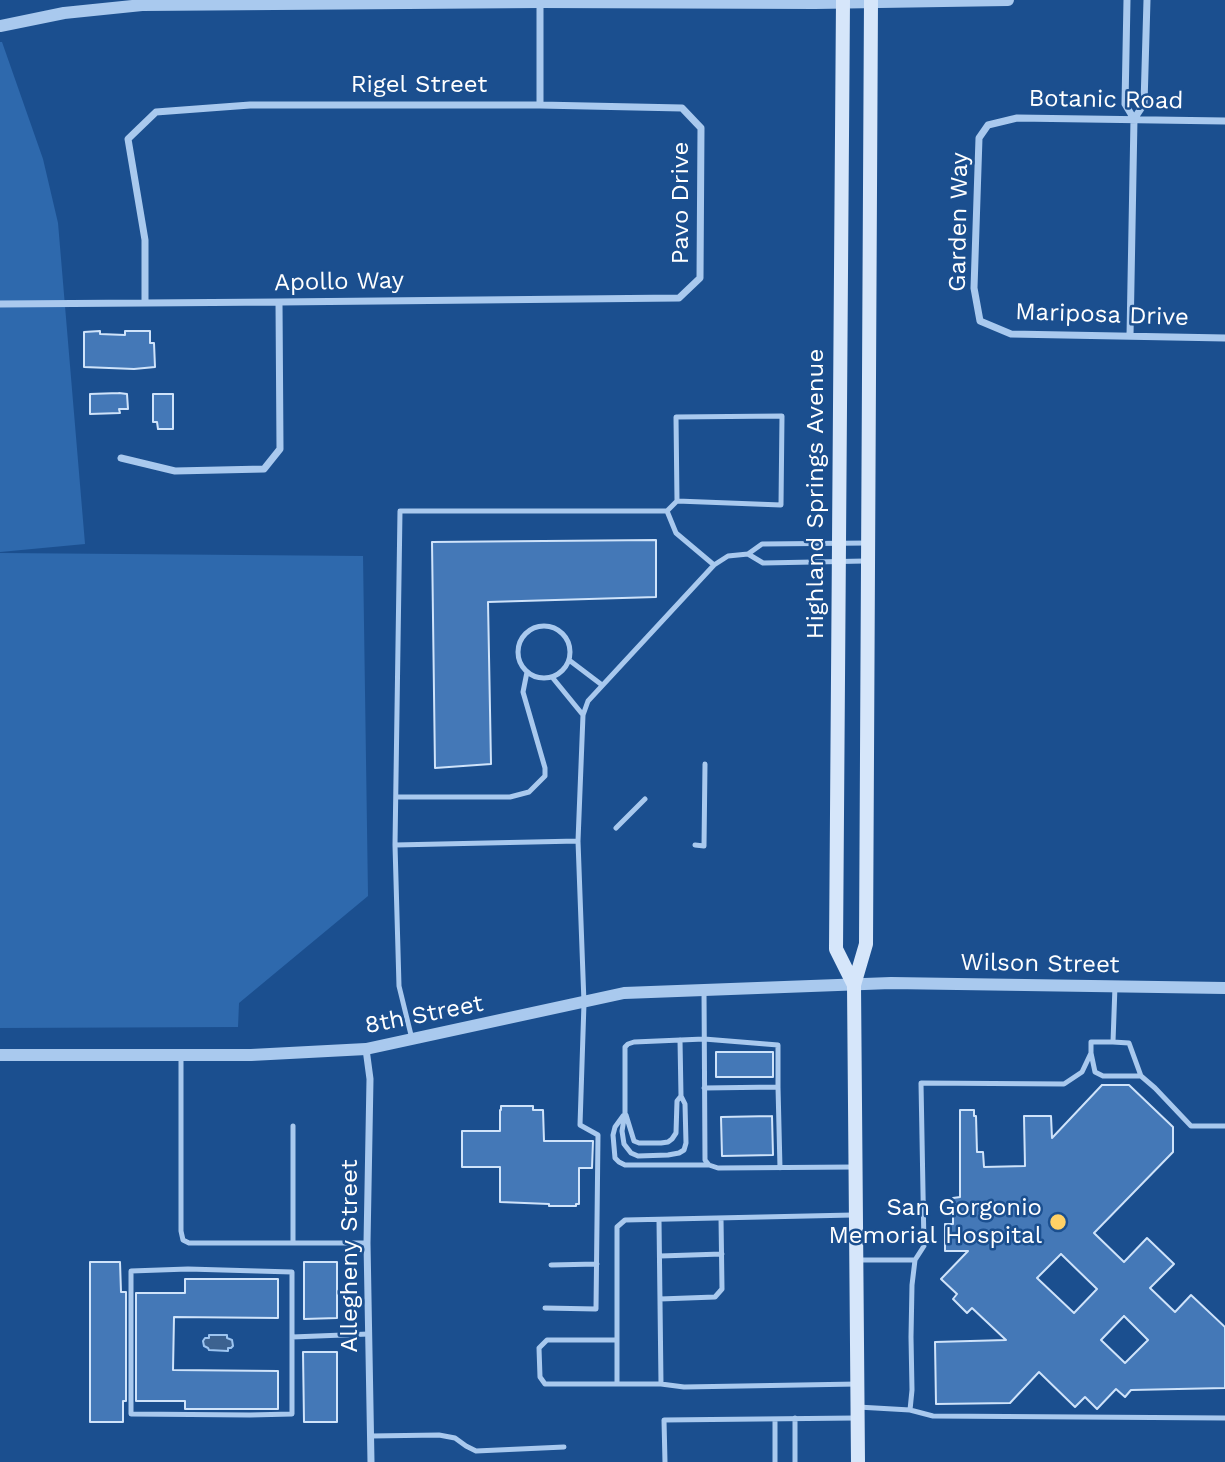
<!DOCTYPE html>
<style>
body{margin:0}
canvas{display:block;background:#1b4f8f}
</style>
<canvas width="1225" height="1462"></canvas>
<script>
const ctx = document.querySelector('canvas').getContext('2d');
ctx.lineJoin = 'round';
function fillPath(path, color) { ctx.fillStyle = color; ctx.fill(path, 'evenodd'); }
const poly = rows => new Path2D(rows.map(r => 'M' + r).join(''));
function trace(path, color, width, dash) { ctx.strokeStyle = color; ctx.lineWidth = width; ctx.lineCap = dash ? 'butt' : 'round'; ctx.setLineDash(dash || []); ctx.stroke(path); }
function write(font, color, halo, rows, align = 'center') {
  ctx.font = font + ' "Work Sans",sans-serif'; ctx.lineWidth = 5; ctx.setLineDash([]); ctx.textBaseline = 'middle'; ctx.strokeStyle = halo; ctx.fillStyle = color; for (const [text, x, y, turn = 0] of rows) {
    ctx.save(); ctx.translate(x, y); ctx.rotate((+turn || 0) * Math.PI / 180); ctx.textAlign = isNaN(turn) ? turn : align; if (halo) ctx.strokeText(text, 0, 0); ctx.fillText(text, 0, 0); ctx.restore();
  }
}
fillPath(poly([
 [0,42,2,42,43,159,58,223,85,544,0,552],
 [0,553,363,556,368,896,239,1003,238,1027,0,1028]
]), '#2e69ad');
const water = poly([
 [209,1335,227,1335,227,1338,232,1340,233,1346,231,1348,228,1348,228,1351,209,1350,208,1348,204,1346,203,1341,205,1338,209,1338,209,1335]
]);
fillPath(water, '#3c6290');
trace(water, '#9cc4f0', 2);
const building = poly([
 [100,331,100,334,125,335,125,331,150,331,150,343,154,343,155,367,134,369,84,367,84,332,100,331],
 [119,393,127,394,128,409,119,409,120,413,90,414,90,394,119,393],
 [153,394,173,394,173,429,158,429,157,422,153,422,153,394],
 [656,540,656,597,488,602,491,764,435,768,432,542,656,540],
 [716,1052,773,1052,773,1077,716,1077,716,1052],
 [1102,1085,1129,1085,1173,1127,1173,1152,1094,1233,1124,1262,1147,1238,1174,1264,1150,1288,1175,1312,1191,1295,1225,1327,1225,1388,1131,1390,1125,1397,1116,1389,1097,1409,1085,1397,1075,1407,1039,1372,1010,1403,936,1404,935,1342,1006,1340,972,1308,967,1313,953,1299,957,1294,941,1279,968,1251,945,1251,945,1224,953,1224,953,1198,960,1197,960,1110,974,1110,974,1116,976,1116,977,1152,983,1152,984,1167,1025,1166,1024,1116,1051,1116,1052,1138,1102,1085],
 [1061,1254,1097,1289,1074,1313,1037,1278,1061,1254],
 [1124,1316,1148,1340,1125,1363,1101,1340,1124,1316],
 [501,1106,533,1106,533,1110,543,1110,544,1141,593,1141,592,1168,579,1168,579,1204,576,1204,576,1206,549,1206,549,1204,500,1202,500,1167,462,1167,462,1131,500,1131,500,1110,501,1110,501,1106],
 [772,1116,773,1155,722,1156,721,1117,772,1116],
 [90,1262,120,1262,121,1292,126,1292,126,1401,123,1401,123,1422,90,1422,90,1262],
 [304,1262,337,1262,337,1318,304,1319,304,1262],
 [185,1279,278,1279,278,1318,174,1317,173,1370,278,1371,278,1409,185,1409,185,1401,136,1401,136,1293,185,1293,185,1279],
 [303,1352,337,1352,337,1422,304,1422,303,1352]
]);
fillPath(building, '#4478b7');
trace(building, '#cfe3fa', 2);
trace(poly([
 [667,511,677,501,781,505,782,416,676,417,677,501],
 [748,554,763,563,865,561],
 '518 652a26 26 0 1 1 52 0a26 26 0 1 1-52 0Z',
 [569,660,602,685],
 [552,677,583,715],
 [396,797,510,797,529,792,545,776,545,768,523,692,527,672],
 [616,828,645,799],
 [395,845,400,511,667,511,676,533,714,565],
 [695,845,704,846,705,764],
 [704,990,705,1160,709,1165,718,1168,854,1167],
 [412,1039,399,986,395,845,578,841],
 [1113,1042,1129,1043,1141,1076,1155,1088,1191,1126,1225,1126],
 [1091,1053,1095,1072,1103,1076,1141,1076],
 [181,1054,181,1231,183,1240,189,1243,367,1243],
 [704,1088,778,1087,780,1168],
 [681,1096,685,1104,686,1143,684,1150,679,1153,668,1155,638,1156,631,1153,624,1144,622,1131,625,1113,625,1047,628,1044,634,1042,704,1039,778,1045,778,1087],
 [626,1115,634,1141,639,1143,661,1143,668,1142,672,1139,676,1133,677,1101,681,1096,680,1040],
 [623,1116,615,1127,613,1135,615,1158,619,1162,625,1165,708,1165],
 [293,1126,293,1243],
 [659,1220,661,1384,617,1384,617,1227,625,1220,853,1215],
 [660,1256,722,1254],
 [858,1260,915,1260],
 [551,1265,597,1264],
 [660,1299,715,1297,722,1289,721,1218],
 [545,1308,596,1309,598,1135,580,1125,584,1003,578,841,583,715,588,701,714,565,728,556,748,554,762,544,868,543],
 [292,1337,292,1414,250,1415,131,1414,131,1271,188,1269,292,1272,292,1337,369,1334],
 [617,1340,547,1340,539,1348,540,1377,545,1384,617,1384],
 [661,1384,684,1387,858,1384],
 [858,1407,910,1410,933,1416,1225,1418],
 [910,1410,912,1390,911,1337,912,1285,915,1260,924,1246,921,1083,1064,1084,1082,1072,1091,1053,1091,1042,1113,1042,1115,986],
 [795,1418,795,1462],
 [775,1419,775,1462],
 [371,1436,439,1435,455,1438,466,1446,476,1451,564,1447],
 [665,1462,664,1420,855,1418]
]), '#a9c9ee', 5);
trace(poly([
 [1127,0,1125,104,1134,119],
 [540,1,540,105],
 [1225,121,1017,118,988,125,979,138,974,288,980,321,1011,334,1225,338],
 [0,304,145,303,279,302,679,298,700,278,701,128,682,108,540,105,250,105,156,112,128,139,145,240,145,303],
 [1130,336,1134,119,1144,104,1147,0],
 [121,458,175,471,264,469,280,449,279,302],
 [366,1049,370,1079,367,1243,371,1462]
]), '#a9c9ee', 7);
trace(poly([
 [0,26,64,13,142,5,540,2,815,3,1008,0],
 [0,1055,251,1055,366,1049,624,993,891,983,1225,988]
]), '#a9c9ee', 12);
trace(poly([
 [843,0,836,949,854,985],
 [858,1462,854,985,866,944,871,0]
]), '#d6e6fa', 14);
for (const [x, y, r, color] of [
 [1058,1222,9,"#ffd166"]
]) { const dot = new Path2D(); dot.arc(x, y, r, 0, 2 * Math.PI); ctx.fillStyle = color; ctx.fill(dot); trace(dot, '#1b4f8f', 2.5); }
write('24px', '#fff', '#1b4f8f', [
 ["Rigel Street",419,85],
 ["Botanic Road",1106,100,1],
 ["Pavo Drive",681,203,-90],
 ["Garden Way",959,222,-89],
 ["Apollo Way",339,282,-1],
 ["Mariposa Drive",1102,315,2],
 ["Highland Springs Avenue",816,494,-90],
 ["Wilson Street",1040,964,1],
 ["8th Street",424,1015,-11],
 ["Allegheny Street",350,1256,-90]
]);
write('24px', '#fff', '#1b4f8f', [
 ["San Gorgonio",1042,1208],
 ["Memorial Hospital",1042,1236]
], 'right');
</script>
